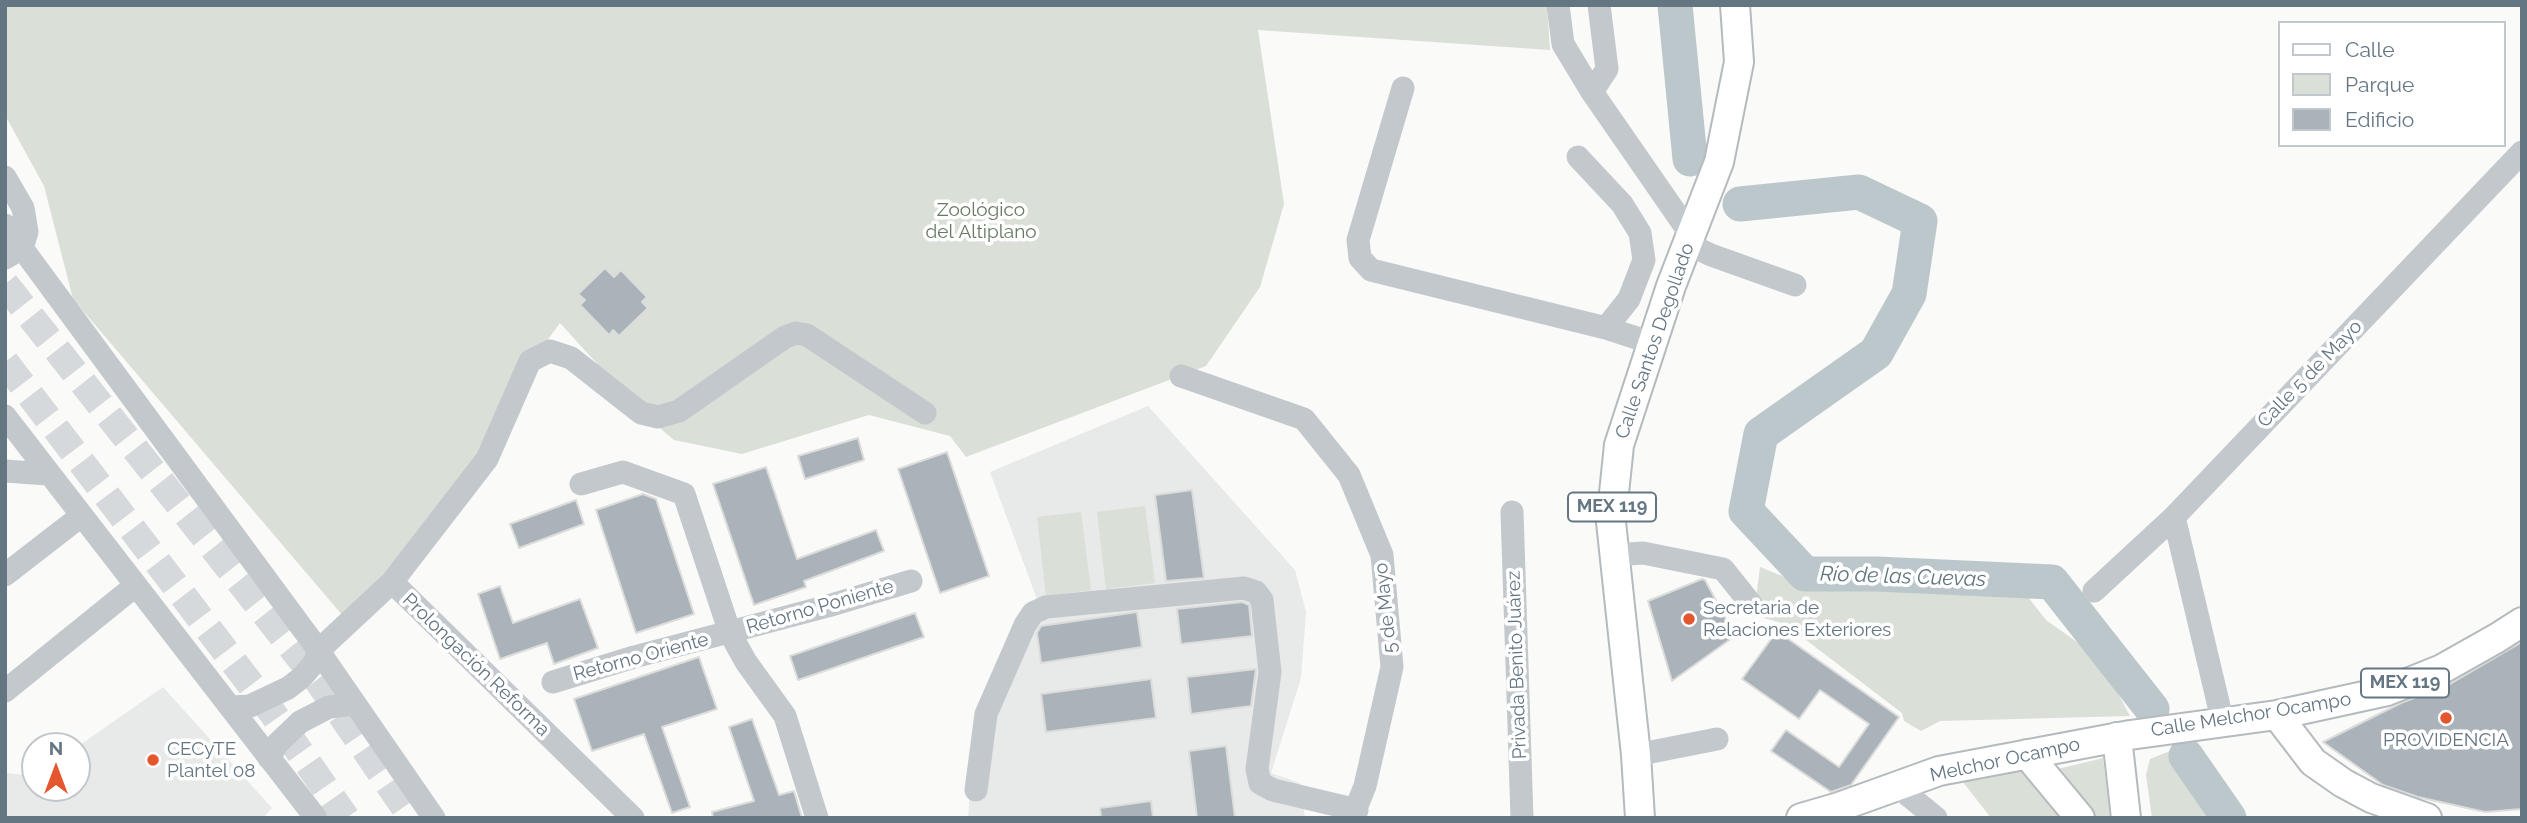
<!DOCTYPE html>
<meta charset="utf-8">
<style>
body{margin:0}
#map{position:relative;width:2527px;height:823px;overflow:hidden;background:#fafaf8;font-family:Raleway,sans-serif}
canvas{display:block}
.frame{position:absolute;inset:0;border:7px solid #657683;pointer-events:none}
.legend{position:absolute;left:2278px;top:21px;width:228px;height:126px;box-sizing:border-box;background:#fff;border:2px solid #c1c8cd;margin:0;padding:9px 12px;list-style:none;font-size:21px;color:#657683}
.legend li{display:flex;align-items:center;gap:14px;height:35px}
.legend b{width:35px;border:2px solid #c1c8cd}
.north{position:absolute;left:21px;top:732px;width:70px;height:70px;box-sizing:border-box;background:#fff;border:2px solid #c1c8cd;border-radius:50%;rotate:0deg;font-size:19px;font-weight:700;line-height:28px;text-align:center;color:#657683}
.north::after{content:'';display:block;margin:auto;width:24px;height:32px;background:#e4572e;clip-path:polygon(50% 0,100% 100%,50% 72%,0 100%)}
</style>
<div id="map">
<canvas width="2527" height="823"></canvas>
<div class="frame"></div>
<ul class="legend">
<li><b style="height:9px;background:#fff"></b>Calle</li>
<li><b style="height:19px;background:#dadfd7"></b>Parque</li>
<li><b style="height:19px;background:#aab3b9"></b>Edificio</li>
</ul>
<div class="north">N</div>
</div>
<script>
const ctx = document.querySelector('canvas').getContext('2d');
ctx.lineJoin = 'round';
function fillPath(path, color) { ctx.fillStyle = color; ctx.fill(path, 'evenodd'); }
const poly = rows => new Path2D(rows.map(r => 'M' + r).join(''));
function trace(path, color, width, dash) { ctx.strokeStyle = color; ctx.lineWidth = width; ctx.lineCap = dash ? 'butt' : 'round'; ctx.setLineDash(dash || []); ctx.stroke(path); }
function write(font, color, halo, rows, align = 'center') {
  ctx.font = font + ' Raleway,sans-serif'; ctx.lineWidth = 7; ctx.setLineDash([]); ctx.textBaseline = 'middle'; ctx.strokeStyle = halo; ctx.fillStyle = color; for (const [text, x, y, turn = 0] of rows) {
    ctx.save(); ctx.translate(x, y); ctx.rotate((+turn || 0) * Math.PI / 180); ctx.textAlign = isNaN(turn) ? turn : align; if (halo) ctx.strokeText(text, 0, 0); ctx.fillText(text, 0, 0); ctx.restore();
  }
}
fillPath(poly([
 [1148,406,1295,570,1306,612,1301,678,1271,773,1300,783,1305,818,968,818,974,735,1041,610,990,472],
 [163,687,272,808,263,818,5,818,5,773,35,776,35,788,77,788,77,747]
]), '#e8e9e9');
fillPath(poly([
 [5,5,1547,5,1550,50,1258,30,1284,204,1260,287,1206,366,966,457,950,436,869,415,742,454,674,440,640,411,560,323,517,381,452,503,343,616,73,299,44,186,5,115],
 [1145,506,1155,583,1106,589,1097,512],
 [1081,512,1091,590,1046,596,1037,517],
 [1760,567,1802,584,1925,580,1936,587,2018,584,2046,620,2081,645,2113,684,2130,716,1940,721,1921,731,1904,721,1902,713,1785,624,1754,615],
 [2175,749,2203,791,2217,818,2152,818,2146,775,2150,759],
 [2103,758,2110,818,2092,818,2058,769],
 [2027,769,2065,818,1991,818,1963,782]
]), '#dadfd7');
trace(poly([
 [1675,5,1690,159],
 [1740,204,1859,192,1920,221,1909,294,1876,353,1761,434,1746,511,1805,574,1877,574,2052,582,2152,709],
 [2186,756,2229,818]
]), '#bbc7cb', 35);
const building = poly([
 [605,268,614,277,621,270,647,297,642,302,648,308,619,336,613,330,609,335,580,305,585,300,578,294,605,268],
 [858,438,864,460,805,479,798,456,858,438],
 [947,452,989,576,940,593,898,469,947,452],
 [766,467,797,559,876,530,884,551,804,581,806,587,754,605,713,484,766,467],
 [1192,490,1204,578,1166,581,1155,495,1192,490],
 [643,494,656,499,694,614,636,633,596,510,643,494],
 [576,500,584,524,519,548,510,524,576,500],
 [1702,579,1705,580,1735,636,1672,681,1648,601,1702,579],
 [500,586,513,623,580,599,598,648,554,664,547,643,500,659,478,594,500,586],
 [1242,602,1249,605,1252,636,1181,644,1177,609,1242,602],
 [1137,612,1142,647,1041,663,1037,633,1041,626,1137,612],
 [915,613,924,637,798,680,790,656,915,613],
 [1777,631,1899,717,1851,785,1831,792,1771,751,1786,730,1839,767,1869,724,1820,690,1799,719,1742,679,1777,631],
 [2522,642,2522,809,2485,812,2418,797,2383,785,2323,742,2401,703,2450,684,2522,642],
 [699,657,717,709,662,727,690,807,672,813,644,734,592,751,574,699,699,657],
 [1256,669,1251,706,1191,714,1187,677,1256,669],
 [1151,679,1156,718,1046,732,1041,694,1151,679],
 [752,719,779,795,794,791,802,818,713,818,712,812,754,801,729,727,752,719],
 [1226,746,1235,818,1197,818,1189,751,1226,746],
 [1151,801,1153,818,1101,818,1100,808,1151,801]
]);
fillPath(building, '#aab3b9');
trace(building, '#dcdcda', 2);
trace(poly([
 [5,284,319,682,412,818],
 [5,362,274,715,346,818]
]), '#d5d9db', 28, [28, 14]);
const major = poly([
 [2277,715,2313,762,2343,783,2371,798,2427,818],
 [2117,737,2126,818],
 [2027,754,2080,818],
 [1640,818,1636,755,1611,522,1619,445,1671,286,1719,162,1739,62,1735,5],
 [1801,818,1839,807,1939,771,2130,735,2277,715,2387,691,2442,669,2497,638,2522,622]
]);
trace(major, '#b5babe', 32);
trace(poly([
 [1558,5,1563,44,1592,92,1691,235],
 [1403,88,1358,240,1360,258,1371,270,1606,328,1652,343],
 [1592,92,1607,69,1599,5],
 [1578,157,1622,204,1640,233,1644,260,1629,299,1606,328],
 [5,177,23,208,27,232,22,248,5,258],
 [5,225,311,640,434,818],
 [1688,244,1711,255,1795,285],
 [1181,376,1304,419,1349,475,1382,555,1392,667,1365,786,1352,818],
 [5,416,316,818],
 [5,471,48,474],
 [581,484,623,472,684,494,730,633,746,662,785,716,817,818],
 [1512,512,1522,818],
 [2174,517,2223,723],
 [1614,555,1643,553,1723,569,1751,604],
 [5,575,81,516],
 [392,582,633,818],
 [2094,591,2174,517,2522,152],
 [553,682,634,657,828,606,911,581],
 [5,691,135,586],
 [231,707,250,706,288,688,301,678,315,662,318,651,392,582,487,459,530,361,550,351,571,358,641,413,658,417,679,411,785,337,796,333,807,335,925,413],
 [1636,755,1717,739],
 [269,758,277,744,300,722,329,707,354,704],
 [1897,786,1936,818],
 [976,790,986,714,1025,625,1033,613,1046,607,1244,588,1256,592,1262,600,1270,672,1257,769,1260,783,1273,790,1357,810]
]), '#c3c8cc', 23);
trace(major, '#fff', 28);
for (const [x, y, r, color] of [
 [1689,619,7,"#e4572e"],
 [2446,718,7,"#e4572e"],
 [153,760,7,"#e4572e"]
]) { const dot = new Path2D(); dot.arc(x, y, r, 0, 2 * Math.PI); ctx.fillStyle = color; ctx.fill(dot); trace(dot, '#fff', 2.5); }
for (const [x, y, w] of [
 [1612,507,88],
 [2405,683,88]
]) { const box = new Path2D(); box.roundRect(x - w / 2, y - 14.5, w, 29, 5); ctx.fillStyle = '#fff'; ctx.fill(box); trace(box, '#657683', 2); }
write('bold 18px', '#657683', null, [
 ["MEX 119",1612,507],
 ["MEX 119",2405,683]
]);
write('19px', '#687a64', '#fff', [
 ["Zoológico",981,210],
 ["del Altiplano",981,232]
]);
write('19px', '#657683', '#fff', [
 ["Calle Santos Degollado",1655,341,-71],
 ["Calle 5 de Mayo",2310,374,-46],
 ["Retorno Poniente",820,607,-16],
 ["5 de Mayo",1386,608,-96],
 ["Retorno Oriente",641,657,-15],
 ["Prolongación Reforma",476,665,44],
 ["Privada Benito Juárez",1517,665,-92],
 ["Calle Melchor Ocampo",2251,715,-9],
 ["Melchor Ocampo",2005,760,-12]
]);
write('19px', '#657683', '#fff', [
 ["Secretaria de",1703,608],
 ["Relaciones Exteriores",1703,630],
 ["PROVIDENCIA",2446,740,"center"],
 ["CECyTE",167,749],
 ["Plantel 08",167,771]
], 'left');
write('italic 21px', '#60757c', '#fff', [
 ["Río de las Cuevas",1903,577,2]
]);
</script>
